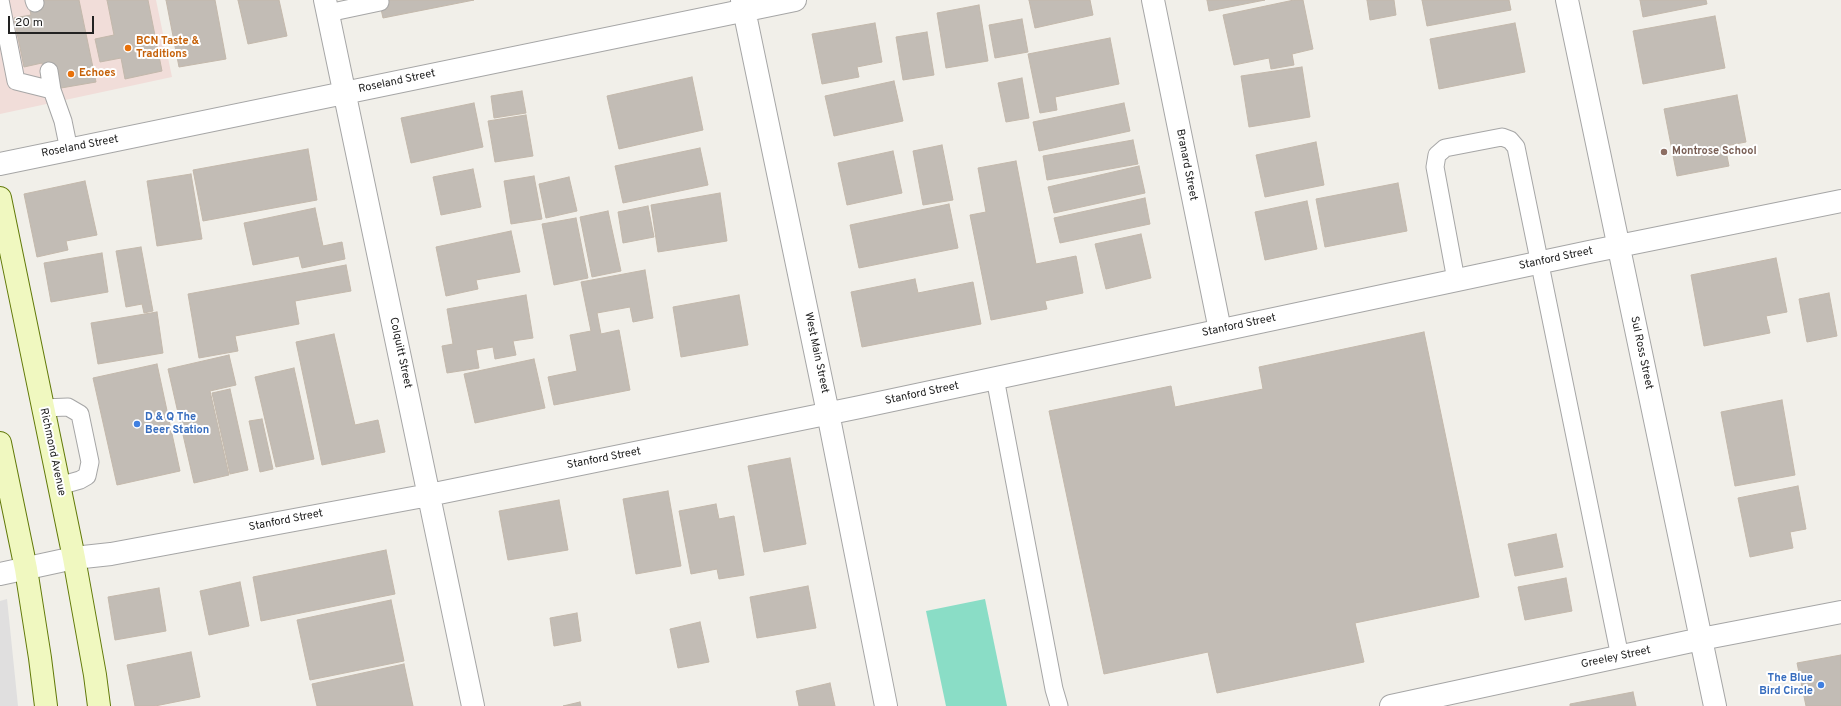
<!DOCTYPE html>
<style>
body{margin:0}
#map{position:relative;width:1841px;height:706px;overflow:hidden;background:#f1efe9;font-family:Overpass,sans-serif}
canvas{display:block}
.scale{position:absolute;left:8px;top:16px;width:86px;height:18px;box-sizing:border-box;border:2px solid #222;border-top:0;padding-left:5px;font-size:12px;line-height:14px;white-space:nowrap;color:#222;-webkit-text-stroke:3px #fff;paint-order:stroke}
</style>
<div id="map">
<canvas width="1841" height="706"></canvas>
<div class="scale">20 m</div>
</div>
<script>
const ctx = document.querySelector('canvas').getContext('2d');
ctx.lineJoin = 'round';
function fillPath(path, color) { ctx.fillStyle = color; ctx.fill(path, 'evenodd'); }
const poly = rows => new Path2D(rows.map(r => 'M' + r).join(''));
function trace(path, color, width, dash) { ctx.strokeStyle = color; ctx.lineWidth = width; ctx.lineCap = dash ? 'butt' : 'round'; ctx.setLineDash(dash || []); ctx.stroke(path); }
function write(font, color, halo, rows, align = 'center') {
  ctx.font = font + ' Overpass,sans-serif'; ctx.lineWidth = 4; ctx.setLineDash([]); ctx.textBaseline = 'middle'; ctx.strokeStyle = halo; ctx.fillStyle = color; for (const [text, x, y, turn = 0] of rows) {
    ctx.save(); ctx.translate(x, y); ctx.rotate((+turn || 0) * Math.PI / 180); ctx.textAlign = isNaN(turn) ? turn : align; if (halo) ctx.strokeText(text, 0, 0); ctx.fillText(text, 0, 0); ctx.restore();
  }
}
fillPath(poly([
 [7,599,18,706,0,706,0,601]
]), '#e0dfdf');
fillPath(poly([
 [0,0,156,0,172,77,0,114]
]), '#f1ddd9');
fillPath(poly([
 [985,599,1007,706,946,706,926,611]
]), '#8addc6');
const building = poly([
 [36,0,79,0,96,82,61,88,57,70,44,73,42,63,24,67,14,18,31,15,28,2,36,0],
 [107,0,148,0,162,71,125,79,121,58,100,62,95,39,114,35,107,0],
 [166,0,215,0,226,59,179,67,166,0],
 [238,0,279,0,287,36,248,44,238,0],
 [379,0,474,0,383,18,379,0],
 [1029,0,1090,0,1093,15,1035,28,1029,0],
 [1207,0,1265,0,1209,11,1207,0],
 [1294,0,1303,0,1313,49,1292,54,1294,65,1271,69,1269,58,1234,65,1223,15,1294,0],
 [1367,0,1394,0,1396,15,1370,20,1367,0],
 [1422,0,1509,0,1511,10,1427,26,1422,0],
 [1640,0,1706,0,1707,4,1643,17,1640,0],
 [979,5,988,61,946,68,937,13,979,5],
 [1715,16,1725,68,1643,84,1633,31,1715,16],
 [1022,19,1028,52,995,58,989,25,1022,19],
 [875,23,882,62,857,67,859,77,822,84,812,34,875,23],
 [1515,23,1525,72,1439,89,1430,39,1515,23],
 [927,32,934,75,903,80,896,37,927,32],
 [1110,38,1119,84,1055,97,1057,110,1040,113,1028,54,1110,38],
 [1302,67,1310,117,1249,127,1241,76,1302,67],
 [692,77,703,130,619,149,607,96,692,77],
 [1022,78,1029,118,1006,122,998,83,1022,78],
 [894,81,903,121,834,136,825,96,894,81],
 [522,91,526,113,494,118,491,96,522,91],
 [1737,95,1746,142,1725,146,1729,166,1677,176,1664,109,1737,95],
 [474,103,483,147,411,163,401,118,474,103],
 [1124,103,1130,131,1039,151,1033,122,1124,103],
 [526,115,533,156,495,162,488,121,526,115],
 [1133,140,1138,164,1047,180,1043,156,1133,140],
 [1316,142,1324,185,1265,197,1256,155,1316,142],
 [942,145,953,200,923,205,913,151,942,145],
 [700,148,708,185,623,203,615,166,700,148],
 [308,149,317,200,203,221,193,170,308,149],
 [893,151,902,193,847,205,838,163,893,151],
 [1016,161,1036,264,1076,256,1083,293,1045,301,1047,309,991,320,970,215,986,212,978,168,1016,161],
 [1139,166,1145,193,1054,213,1048,187,1139,166],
 [473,169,481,207,441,215,433,177,473,169],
 [191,174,202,239,157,246,147,181,191,174],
 [534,176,542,219,511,224,504,181,534,176],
 [569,177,577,211,546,218,539,184,569,177],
 [85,181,97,235,66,241,68,250,37,257,24,194,85,181],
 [1398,183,1407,231,1325,247,1316,199,1398,183],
 [720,193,727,241,658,252,651,205,720,193],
 [1145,198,1150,224,1060,243,1054,218,1145,198],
 [1307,201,1317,249,1265,260,1255,212,1307,201],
 [949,204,958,248,859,268,850,225,949,204],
 [648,206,654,237,623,243,618,212,648,206],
 [315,208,323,246,342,242,345,259,302,268,299,256,253,265,244,223,315,208],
 [608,211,621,271,592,277,580,217,608,211],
 [576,218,588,278,554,285,542,224,576,218],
 [511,231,520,272,476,280,478,289,446,296,436,247,511,231],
 [1141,234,1151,278,1106,289,1095,244,1141,234],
 [141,247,153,311,144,313,142,304,126,307,116,251,141,247],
 [102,253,108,292,51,302,44,263,102,253],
 [1776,258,1787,312,1766,316,1770,333,1704,346,1691,275,1776,258],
 [346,265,351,291,295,301,299,324,235,336,238,351,199,358,188,294,346,265],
 [645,270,653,318,633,322,630,307,597,313,601,334,619,330,630,390,554,405,548,377,577,371,570,335,591,331,581,282,645,270],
 [915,279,918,293,973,282,981,324,862,347,851,292,915,279],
 [1829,293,1837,336,1807,342,1799,299,1829,293],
 [526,295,533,338,513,341,516,355,495,359,493,347,476,350,479,368,447,373,442,346,453,344,447,309,526,295],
 [739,295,748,345,681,357,673,307,739,295],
 [157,312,163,353,98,364,91,323,157,312],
 [1424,332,1479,597,1355,623,1364,662,1217,693,1208,652,1104,674,1049,411,1171,386,1175,407,1263,389,1259,367,1424,332],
 [334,334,355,425,378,420,385,452,322,465,296,342,334,334],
 [229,355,236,385,210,391,229,475,194,483,168,369,229,355],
 [534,359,545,408,475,423,464,374,534,359],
 [157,364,180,471,117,485,93,378,157,364],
 [294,368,314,459,276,467,255,377,294,368],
 [230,389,248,470,230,474,212,393,230,389],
 [1782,400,1795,475,1735,486,1721,412,1782,400],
 [262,419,273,469,260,472,249,421,262,419],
 [790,458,806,544,764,552,748,466,790,458],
 [1798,486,1806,529,1790,532,1793,548,1750,557,1738,498,1798,486],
 [668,491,681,566,636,574,623,499,668,491],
 [559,500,568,550,508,560,499,511,559,500],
 [716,504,719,519,734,516,744,575,719,579,717,569,691,574,679,511,716,504],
 [1556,534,1563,567,1515,576,1508,544,1556,534],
 [386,550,395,594,261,621,253,577,386,550],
 [1566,578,1572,611,1525,620,1518,587,1566,578],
 [240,582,249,626,209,635,200,591,240,582],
 [808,586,816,628,757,638,750,597,808,586],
 [159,588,166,631,115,640,108,597,159,588],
 [391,600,404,661,310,680,297,620,391,600],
 [577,613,581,641,554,646,550,618,577,613],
 [700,622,709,662,678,668,670,629,700,622],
 [191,652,200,697,155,706,135,706,127,665,191,652],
 [1841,655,1841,706,1806,706,1797,663,1841,655],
 [404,664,413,706,317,706,312,684,404,664],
 [830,683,835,706,799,706,796,691,830,683],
 [1633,692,1636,706,1570,706,1570,704,1633,692],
 [580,702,581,706,563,706,580,702]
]);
fillPath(building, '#c2bcb5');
trace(building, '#c3b8ab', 1);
const lane = poly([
 [0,0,16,81,52,90,63,121,69,150],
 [34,0,35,3],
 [328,13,380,2],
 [49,71,52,90],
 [1456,280,1435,167,1437,155,1445,148,1502,137,1510,140,1516,147,1620,657],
 [995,378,1054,689,1059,706],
 [43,408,68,407,80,414,90,462,87,476,80,480,59,486]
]);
const street = poly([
 [325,0,473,706],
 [742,0,828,413,886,706],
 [1153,0,1220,330],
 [1567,0,1715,706],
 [0,164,795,0],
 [0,574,74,558,111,554,429,495,860,407,1589,252,1841,201],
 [1391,706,1701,639,1841,612]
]);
const secondary = poly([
 [0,198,74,558,95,675,99,706],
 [0,443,26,569,40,658,46,706]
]);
trace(lane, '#a6a6a6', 19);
trace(street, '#a6a6a6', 24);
trace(secondary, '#617908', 24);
trace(lane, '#fff', 17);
trace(street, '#fff', 22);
trace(secondary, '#f0f8c0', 22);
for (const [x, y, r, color] of [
 [128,48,4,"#e8710a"],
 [71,74,4,"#e8710a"],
 [1664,152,4,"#8d6e63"],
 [137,424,4,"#3f7fe0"],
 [1821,685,4,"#3f7fe0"]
]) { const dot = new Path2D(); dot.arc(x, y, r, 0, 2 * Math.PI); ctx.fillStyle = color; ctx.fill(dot); trace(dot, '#fff', 1.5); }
write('bold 11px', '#c56008', '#fff', [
 ["BCN Taste &",136,42],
 ["Traditions",136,55],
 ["Echoes",79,74]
], 'left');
write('11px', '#222', '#fff', [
 ["Roseland Street",397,82,-12],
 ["Roseland Street",80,147,-11],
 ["Branard Street",1186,165,79],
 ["Stanford Street",1556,259,-12],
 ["Stanford Street",1239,326,-12],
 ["Colquitt Street",400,353,78],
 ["West Main Street",816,353,78],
 ["Sul Ross Street",1641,353,78],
 ["Stanford Street",922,394,-12],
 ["Richmond Avenue",52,452,78],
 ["Stanford Street",604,459,-11],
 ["Stanford Street",286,521,-11],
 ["Greeley Street",1616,658,-12]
]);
write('bold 11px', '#785e54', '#fff', [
 ["Montrose School",1672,152]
], 'left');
write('bold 11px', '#366cbe', '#fff', [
 ["D & Q The",145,418],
 ["Beer Station",145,431],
 ["The Blue",1813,679,"right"],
 ["Bird Circle",1813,692,"right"]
], 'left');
</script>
